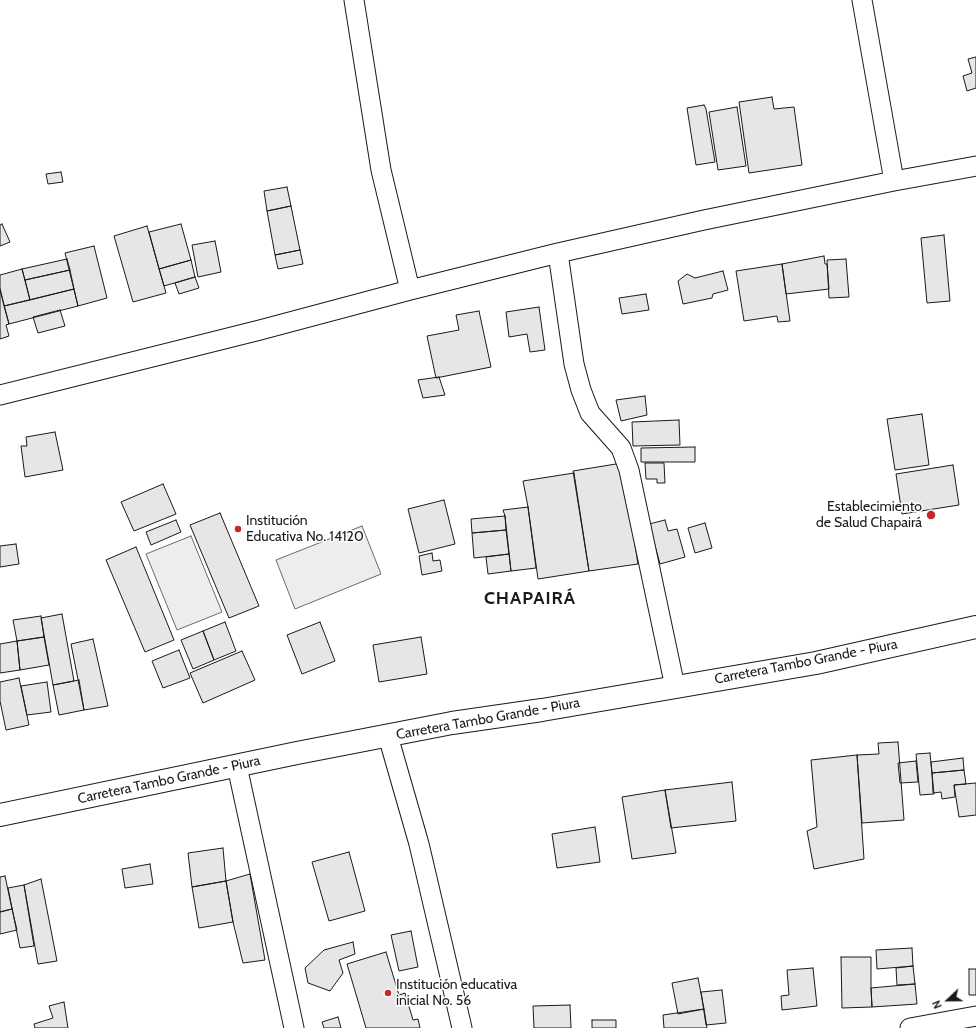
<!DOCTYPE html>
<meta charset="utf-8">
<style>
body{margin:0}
#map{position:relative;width:976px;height:1028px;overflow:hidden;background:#fff;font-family:Cabin,sans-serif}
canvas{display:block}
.north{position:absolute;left:928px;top:980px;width:40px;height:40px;-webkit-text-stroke:3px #fff;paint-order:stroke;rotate:248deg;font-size:11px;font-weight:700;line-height:16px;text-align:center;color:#1a1a1a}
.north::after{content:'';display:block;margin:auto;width:14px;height:18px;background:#1a1a1a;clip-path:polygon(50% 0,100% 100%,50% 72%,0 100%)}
</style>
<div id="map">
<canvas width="976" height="1028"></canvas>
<div class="north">N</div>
</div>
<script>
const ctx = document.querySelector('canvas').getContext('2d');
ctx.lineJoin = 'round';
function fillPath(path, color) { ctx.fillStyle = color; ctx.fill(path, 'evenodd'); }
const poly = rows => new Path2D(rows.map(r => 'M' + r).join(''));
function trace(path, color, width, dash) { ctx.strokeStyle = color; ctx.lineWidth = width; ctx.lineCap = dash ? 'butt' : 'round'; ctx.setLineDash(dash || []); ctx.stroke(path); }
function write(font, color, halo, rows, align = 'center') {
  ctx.font = font + ' Cabin,sans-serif'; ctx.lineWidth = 3; ctx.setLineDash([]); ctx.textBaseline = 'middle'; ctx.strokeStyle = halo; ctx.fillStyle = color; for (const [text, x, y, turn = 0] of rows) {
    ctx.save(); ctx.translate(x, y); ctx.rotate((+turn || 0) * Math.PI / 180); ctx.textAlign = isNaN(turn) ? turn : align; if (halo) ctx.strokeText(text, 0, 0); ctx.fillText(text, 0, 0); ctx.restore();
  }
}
const built = poly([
 [362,526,381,574,295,609,276,560,362,526],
 [191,536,222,612,177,630,146,554,191,536]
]);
fillPath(built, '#ededed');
trace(built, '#6a6a6a', 1);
const building = poly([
 [976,57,976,88,967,91,963,76,972,73,968,59,976,57],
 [772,97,774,109,794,107,802,165,749,173,739,102,772,97],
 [704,105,706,109,715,162,696,165,687,108,704,105],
 [737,107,746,166,718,170,709,112,737,107],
 [61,172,63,182,48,184,46,174,61,172],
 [287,187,291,206,267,211,264,191,287,187],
 [291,206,300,250,275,255,267,211,291,206],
 [2,224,10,242,0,246,0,225,2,224],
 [181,224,191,260,159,269,149,232,181,224],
 [147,226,166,293,133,302,114,236,147,226],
 [944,235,950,301,927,303,921,238,944,235],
 [215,241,221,272,198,277,192,245,215,241],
 [94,246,107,298,78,306,65,253,94,246],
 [300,250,303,264,278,269,275,255,300,250],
 [824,256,825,264,827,264,829,289,786,294,782,264,824,256],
 [67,259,70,270,25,280,22,269,67,259],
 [846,259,849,297,829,298,827,260,846,259],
 [191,260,195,277,164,286,159,269,191,260],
 [782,264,790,321,778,322,777,316,744,321,736,271,782,264],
 [22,269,30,300,4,306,0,289,0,275,22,269],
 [70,270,74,289,30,300,25,280,70,270],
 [723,271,728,290,713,294,712,298,683,304,678,281,687,274,695,278,723,271],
 [195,277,199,288,179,294,175,283,195,277],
 [0,289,9,324,6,325,9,336,0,339,0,289],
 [74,289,78,306,9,324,4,306,74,289],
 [646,294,649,310,622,314,619,298,646,294],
 [539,307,545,350,530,352,527,334,509,337,506,312,539,307],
 [60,310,65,326,38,333,33,317,60,310],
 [479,311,491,367,436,378,427,336,459,330,456,315,479,311],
 [439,377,445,395,423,398,418,380,439,377],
 [645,396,647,415,621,421,616,400,645,396],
 [922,414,929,465,895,470,887,419,922,414],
 [679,420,680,445,633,446,632,422,679,420],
 [55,432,63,470,25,477,21,446,27,446,26,437,55,432],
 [695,447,695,462,641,462,641,448,695,447],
 [622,463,638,564,589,571,573,471,622,463],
 [645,463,664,463,665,483,657,483,657,479,646,479,645,463],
 [953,465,959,505,902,514,896,474,953,465],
 [574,473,589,571,538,579,528,507,523,481,574,473],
 [163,484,176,514,134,531,121,502,163,484],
 [444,500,455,544,419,553,408,509,444,500],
 [528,507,536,568,511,571,505,516,503,510,528,507],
 [220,513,259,606,229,618,190,525,220,513],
 [505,516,506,530,472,533,471,519,505,516],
 [176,520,181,532,151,545,146,532,176,520],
 [665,520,668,531,677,529,685,557,660,564,649,524,665,520],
 [705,523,712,548,695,553,688,528,705,523],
 [506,530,509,554,474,558,472,533,506,530],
 [16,544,19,564,0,567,0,546,16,544],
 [136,547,174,640,145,652,106,560,136,547],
 [432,553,433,561,440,560,442,571,422,575,419,556,432,553],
 [509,554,511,571,488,574,486,557,509,554],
 [62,614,74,681,53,685,41,618,62,614],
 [41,616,44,637,17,641,13,620,41,616],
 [225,622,236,651,214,660,203,631,225,622],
 [320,622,335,661,302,674,287,635,320,622],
 [203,631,214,660,193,669,181,640,203,631],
 [44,637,49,665,20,670,17,641,44,637],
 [421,637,427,674,379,682,373,645,421,637],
 [93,639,108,706,84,710,71,644,93,639],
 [17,641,20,670,0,673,0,644,17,641],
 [179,650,190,678,163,688,152,661,179,650],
 [242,651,255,680,203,703,190,673,242,651],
 [19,678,29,725,6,730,0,701,0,682,19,678],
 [79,680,84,710,59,715,53,685,79,680],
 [47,682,51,712,27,715,21,686,47,682],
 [898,742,904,820,862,823,857,755,879,754,878,743,898,742],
 [930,753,934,794,920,795,916,754,930,753],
 [857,755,864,859,814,869,807,831,817,827,811,760,857,755],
 [963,758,964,770,932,773,931,762,963,758],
 [916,761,918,782,900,783,898,763,916,761],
 [964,770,966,784,954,785,955,797,942,799,941,792,933,793,932,773,964,770],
 [732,782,736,821,671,828,665,790,732,782],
 [976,783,976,815,959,817,954,785,976,783],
 [665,790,676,853,632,859,622,797,665,790],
 [595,827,600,862,557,868,552,834,595,827],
 [223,848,226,881,192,887,188,853,223,848],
 [349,852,365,911,329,921,312,862,349,852],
 [150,864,153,884,125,888,122,869,150,864],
 [250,874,265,960,243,963,233,922,226,881,250,874],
 [5,876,12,909,0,912,0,877,5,876],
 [41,879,57,961,38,964,24,885,41,879],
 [226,881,233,922,199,928,192,887,226,881],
 [24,885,34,946,20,948,8,888,24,885],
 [12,909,17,930,0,934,0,912,12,909],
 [411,931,418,967,399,971,391,935,411,931],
 [353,942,355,954,339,960,343,973,330,991,308,983,305,968,324,950,353,942],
 [912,948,913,966,877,969,876,950,912,948],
 [386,952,399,995,405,993,413,1020,418,1019,420,1028,366,1028,347,964,386,952],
 [841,957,871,957,871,988,872,1007,842,1008,841,957],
 [913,966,915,984,897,985,896,968,913,966],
 [813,968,817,1006,782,1010,781,996,789,995,787,970,813,968],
 [969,969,976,969,976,995,969,995,969,969],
 [698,978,704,1009,678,1014,672,983,698,978],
 [915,984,917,1004,872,1007,871,988,915,984],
 [722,990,726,1023,706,1025,701,992,722,990],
 [64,1002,68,1028,35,1028,34,1024,53,1018,49,1006,64,1002],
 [570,1005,571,1028,534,1028,533,1006,570,1005],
 [704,1009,707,1028,664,1028,663,1015,704,1009],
 [338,1017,341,1028,324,1028,322,1022,338,1017],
 [592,1020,616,1020,616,1028,592,1028,592,1020]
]);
fillPath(building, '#e6e6e6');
trace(building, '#1a1a1a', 1);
const minor = poly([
 [354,0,381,170,410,290],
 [862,0,894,181],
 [558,253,574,364,581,390,590,413,621,448,629,470,675,687],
 [0,395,260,330,410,290,558,253,704,220,894,181,976,166],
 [388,736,419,844,462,1028],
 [237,766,294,1028],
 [910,1028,976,1016]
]);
const secondary = poly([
 [0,815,297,753,452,723,542,710,816,663,976,627]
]);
trace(minor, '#1a1a1a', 21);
trace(secondary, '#1a1a1a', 24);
trace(minor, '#fff', 19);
trace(secondary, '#fff', 22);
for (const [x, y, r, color] of [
 [931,515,5,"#c62828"],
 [238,529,4,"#c62828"],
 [388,993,4,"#c62828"]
]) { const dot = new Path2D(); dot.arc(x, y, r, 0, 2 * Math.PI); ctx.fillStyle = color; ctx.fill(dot); trace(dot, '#fff', 1.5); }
write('14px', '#1a1a1a', '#fff', [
 ["Establecimiento",922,507,"right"],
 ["de Salud Chapairá",922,523,"right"],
 ["Institución",246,521],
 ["Educativa No. 14120",246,537],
 ["Institución educativa",396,985],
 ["inicial No. 56",396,1001]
], 'left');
write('14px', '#1a1a1a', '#fff', [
 ["Carretera Tambo Grande - Piura",806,662,-11],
 ["Carretera Tambo Grande - Piura",488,719,-10],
 ["Carretera Tambo Grande - Piura",169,780,-12]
]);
ctx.letterSpacing = '1px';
write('bold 18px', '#1a1a1a', '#fff', [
 ["CHAPAIRÁ",530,599]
]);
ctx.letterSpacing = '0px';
</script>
